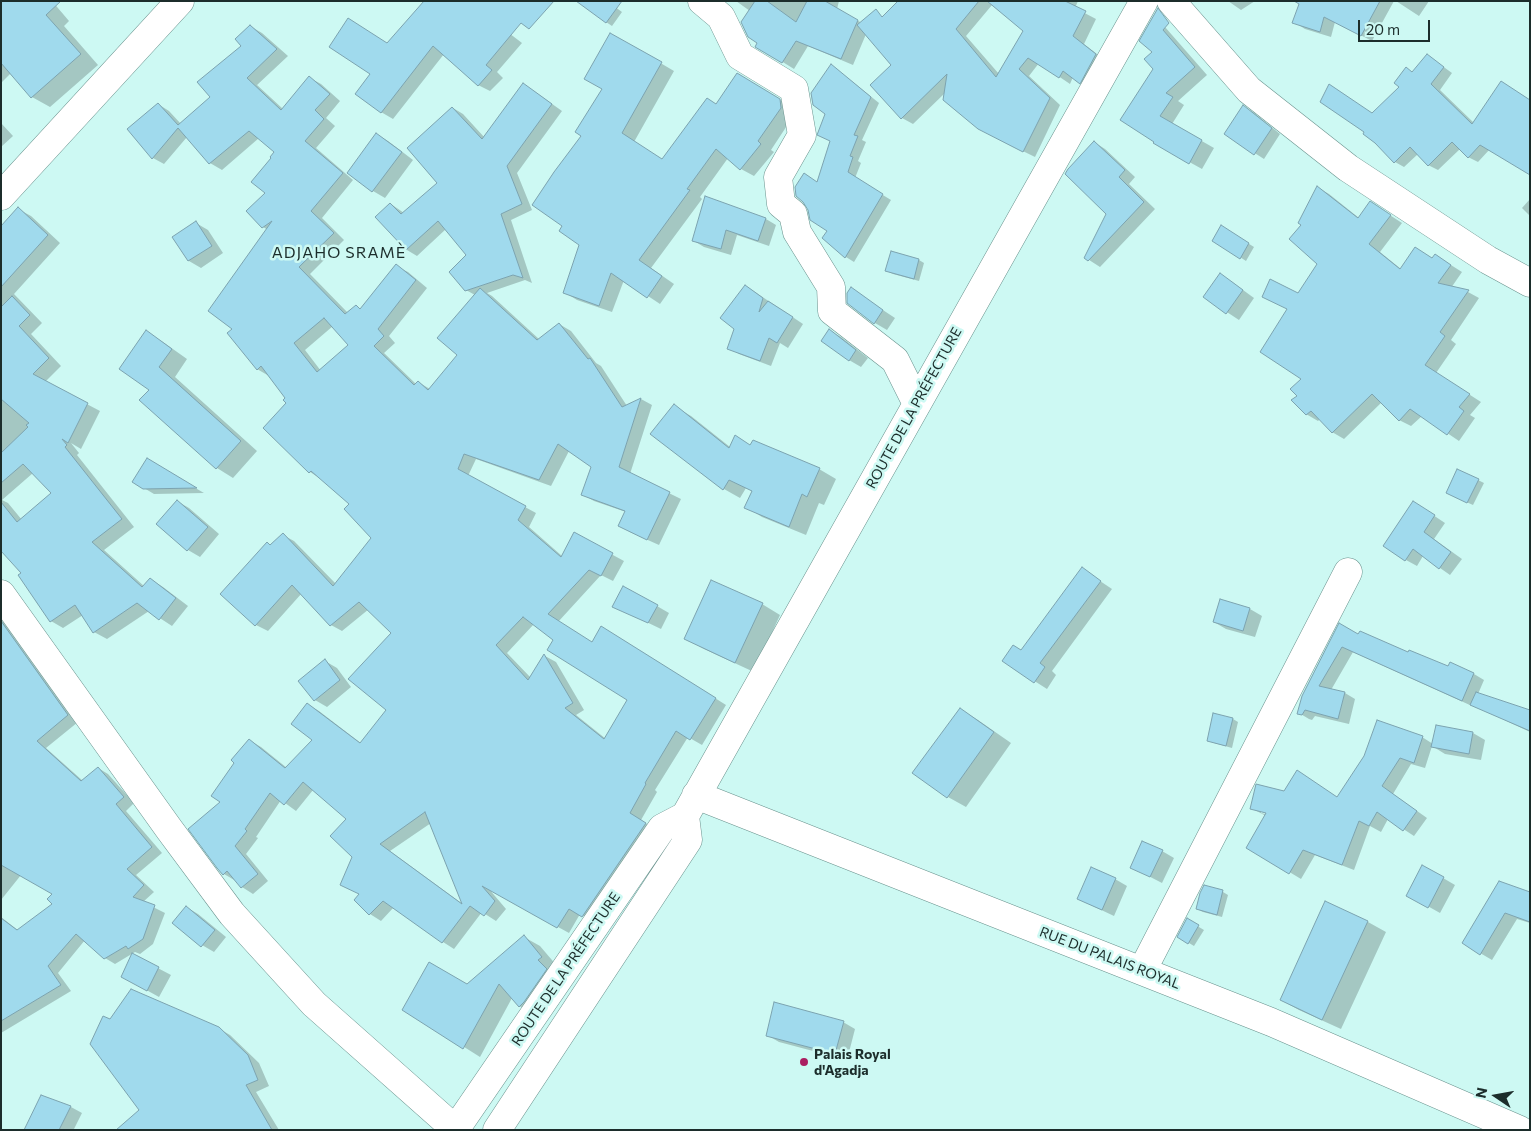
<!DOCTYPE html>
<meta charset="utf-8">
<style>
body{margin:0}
#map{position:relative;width:1531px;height:1131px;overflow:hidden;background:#cdf9f3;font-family:Commissioner,sans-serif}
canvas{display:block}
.frame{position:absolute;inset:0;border:2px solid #1c2d2b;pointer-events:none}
.north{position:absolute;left:1471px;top:1071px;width:50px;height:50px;-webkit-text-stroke:4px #cdf9f3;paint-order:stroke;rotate:282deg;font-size:14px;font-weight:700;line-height:20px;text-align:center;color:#1c2d2b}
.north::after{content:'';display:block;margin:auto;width:18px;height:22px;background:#1c2d2b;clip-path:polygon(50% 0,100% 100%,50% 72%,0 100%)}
.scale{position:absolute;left:1358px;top:20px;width:72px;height:22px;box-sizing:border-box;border:2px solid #1c2d2b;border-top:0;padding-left:6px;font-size:15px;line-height:18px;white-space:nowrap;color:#1c2d2b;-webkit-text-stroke:4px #cdf9f3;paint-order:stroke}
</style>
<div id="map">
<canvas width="1531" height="1131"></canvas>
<div class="frame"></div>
<div class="north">N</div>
<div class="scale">20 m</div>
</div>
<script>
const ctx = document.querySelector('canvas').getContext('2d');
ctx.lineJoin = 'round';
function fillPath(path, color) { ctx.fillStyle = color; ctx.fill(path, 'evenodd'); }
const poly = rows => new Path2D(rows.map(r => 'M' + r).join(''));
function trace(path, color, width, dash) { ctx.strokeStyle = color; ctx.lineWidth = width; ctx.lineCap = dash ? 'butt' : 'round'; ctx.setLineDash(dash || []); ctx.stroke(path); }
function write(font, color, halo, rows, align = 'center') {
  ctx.font = font + ' Commissioner,sans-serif'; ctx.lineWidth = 5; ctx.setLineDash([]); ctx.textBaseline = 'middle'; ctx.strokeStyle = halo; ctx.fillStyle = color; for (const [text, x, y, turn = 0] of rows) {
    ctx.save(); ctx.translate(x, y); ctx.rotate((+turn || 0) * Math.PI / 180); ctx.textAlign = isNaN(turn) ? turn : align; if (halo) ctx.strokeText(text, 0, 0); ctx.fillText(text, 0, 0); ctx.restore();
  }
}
fillPath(poly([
 [52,1,69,21,64,26,98,65,50,107,32,97,11,73,1,83,1,7],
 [467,1,522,43,497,72,503,78,490,91,478,85,444,54,393,119,381,112,372,74],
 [607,1,622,12,612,26,606,22],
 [736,1,839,1,837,9,869,27,853,65,808,46,794,69,757,46,759,43,750,11],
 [899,1,1078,1,1075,8,1096,19,1084,44,1106,61,1091,89,1073,77,1070,84,1039,63,1029,76,1060,105,1035,157,990,135,945,93,913,124,902,118,893,65],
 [992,5,1025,31,999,74,966,36],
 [1228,1,1255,1,1241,10],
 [1309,1,1394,1,1372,41,1335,22,1331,37,1305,29,1294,22],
 [1396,1,1429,1,1419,16],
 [250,26,262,33,288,56,257,85,283,109,310,78,321,84,340,101,326,118,335,126,316,148,353,180,322,218,344,240,310,274,348,313,356,306,361,309,396,266,408,272,427,288,389,336,395,343,384,353,416,384,418,382,430,389,459,355,475,295,466,290,468,255,446,229,417,256,407,250,391,204,404,213,439,183,453,108,463,114,485,138,534,91,562,111,517,173,532,210,511,220,532,283,525,280,487,293,492,296,540,340,559,324,571,331,596,363,601,366,627,406,641,399,652,405,630,474,681,499,659,545,630,532,626,512,594,501,583,495,592,467,569,451,551,486,476,459,468,476,536,513,529,527,562,556,574,534,624,561,613,581,601,575,558,622,592,643,613,634,726,705,702,745,688,737,655,790,657,792,641,820,657,831,594,922,580,914,569,933,489,889,506,909,496,921,482,912,454,949,443,942,394,907,381,921,370,914,356,900,361,895,348,819,313,790,296,811,281,800,256,837,258,838,246,854,268,881,253,894,242,887,236,881,224,874,222,802,249,740,261,747,287,768,314,740,307,704,319,711,362,744,388,710,393,633,369,609,342,631,331,625,302,593,268,631,256,625,222,593,283,535,294,541,336,584,373,538,351,504,321,479,310,472,265,428,288,403,286,398,269,376,257,369,234,329,268,230,263,227,267,193,276,151,259,138,222,170,210,163,187,137,164,164,153,158,158,104,169,111,181,124,212,97,243,46],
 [333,326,350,345,321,371,305,350],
 [534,624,629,700,606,739,576,715,584,710,556,662,545,656,531,678,507,653],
 [431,823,464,905,390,851],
 [1165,27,1207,75,1178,101,1184,105,1172,124,1214,148,1202,169,1155,143,1154,52,1141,41],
 [611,34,674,71,634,142,662,160,717,105,751,82,793,108,794,115,771,150,774,152,754,176,741,169,728,158,700,197,702,199,651,268,674,284,660,304,624,280,612,312,577,300,564,292,581,245,564,226,583,136,603,89],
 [1427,55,1452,73,1440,90,1474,123,1490,149,1478,162,1468,157,1460,149,1438,170,1428,165,1418,154,1404,167,1395,162,1376,142,1373,114,1413,73],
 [831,66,839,71,879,103,862,140,866,142,858,161,861,163,855,178,891,200,854,262,846,257,823,238,829,231,818,183,831,141,827,113],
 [1244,107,1253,112,1280,134,1264,159,1225,134],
 [1,123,13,136,1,147],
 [376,134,388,141,413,160,385,198,373,191,348,173],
 [1094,142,1105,149,1135,177,1129,184,1155,209,1100,267,1086,258,1108,214],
 [1317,187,1329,194,1359,218,1382,210,1402,223,1380,252,1401,269,1416,248,1433,259,1435,255,1462,272,1451,288,1468,292,1479,298,1451,340,1456,344,1436,373,1481,402,1470,415,1475,418,1459,441,1422,416,1411,426,1399,420,1382,402,1344,439,1332,432,1320,419,1318,421,1306,414,1298,396,1303,379,1298,295,1318,264,1303,225],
 [706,197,766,219,776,225,769,246,737,235,731,255,704,247,694,241],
 [1530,199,1530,216,1522,208],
 [18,209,31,216,60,243,14,294,42,323,31,334,61,366,45,382,100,411,81,449,71,443,79,453,77,455,134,527,104,550,145,587,150,579,163,587,188,606,172,626,149,611,107,639,94,632,83,615,63,628,51,621,23,573,1,549,1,228],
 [33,473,52,493,22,520,8,503,2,500],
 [196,223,208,230,223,253,201,268,189,261,174,237],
 [1222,227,1254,247,1246,261,1214,240],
 [919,260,924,263,919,281,893,274,887,271],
 [1232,282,1254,298,1239,320,1204,297],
 [746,286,803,324,788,348,780,343,771,366,739,354,729,348,736,328],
 [851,289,895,318,887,330,875,323],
 [829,330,841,337,868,358,861,367,849,360],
 [146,332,163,342,187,359,175,377,257,451,233,478,217,468,141,400,150,390],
 [674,406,691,416,730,447,751,446,819,469,836,479,824,505,819,503,806,535,762,517,746,507,753,492,746,488,740,498,724,489,652,433],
 [147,460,204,493,154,494,134,482],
 [1478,480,1484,483,1473,505,1453,496],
 [177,501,189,508,219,534,200,557,188,550,158,524],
 [1424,509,1445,523,1434,539,1462,559,1450,575,1423,556,1417,566,1406,560],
 [1082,569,1112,589,1052,671,1056,675,1047,689,1003,661,1022,651],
 [624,587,669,613,661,629,613,606],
 [762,604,780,615,754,672,704,649,686,639],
 [1250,609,1262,616,1255,637,1226,629,1214,622],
 [1,614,78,722,46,748,83,781,98,768,108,774,134,803,126,811,162,853,136,875,154,892,143,902,165,913,153,944,140,954,135,952,115,964,105,958,85,940,58,973,71,991,1,1033,1,917,19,931,53,904,54,894,21,875,1,900],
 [1340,625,1359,636,1448,667,1474,674,1484,680,1478,694,1530,711,1530,732,1473,705,1472,706,1353,652,1331,690,1345,693,1355,699,1349,724,1315,716,1312,720,1309,719,1299,713],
 [325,661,337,668,351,687,327,707,315,700],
 [960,709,978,720,1011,743,966,807,948,797],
 [1233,719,1238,722,1232,748,1214,743,1208,740],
 [1473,733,1485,740,1481,760,1445,754,1432,746,1425,768,1411,764,1393,794,1427,818,1414,836,1388,819,1381,832,1370,826,1354,870,1315,855,1301,879,1248,847,1266,816,1251,808,1284,793,1308,778,1338,798,1422,737,1433,744],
 [1261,811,1272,814,1272,816,1261,813],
 [1162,851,1174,858,1162,883,1131,867],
 [1443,878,1455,885,1440,913,1408,895],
 [1115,879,1127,886,1114,916,1078,899],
 [1205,887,1223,892,1228,895,1222,917,1203,912,1197,909],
 [1530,893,1530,923,1517,919,1492,960,1463,943],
 [1326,903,1368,922,1386,932,1341,1029,1299,1010,1281,1000],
 [186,907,198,914,226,937,214,952,202,945],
 [1187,920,1204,930,1194,946,1179,937],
 [524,937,540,946,557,966,536,1015,519,1006,512,998,480,1057,404,1009,468,986],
 [133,955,171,975,159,997,123,977],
 [110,1020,218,1028,230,1035,259,1063,269,1086,256,1092,279,1130,124,1130,141,1111],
 [843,1022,855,1029,847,1060,779,1042,767,1035],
 [71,1107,82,1113,74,1129,75,1130,35,1130]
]), '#0003');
const building = poly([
 [1,1,61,1,46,15,81,54,31,98,1,63,1,1],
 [424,1,554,1,529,29,521,23,486,65,492,70,478,86,433,46,381,113,355,94,370,74,329,47,348,18,387,43,424,1],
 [576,1,622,1,606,23,576,1],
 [755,1,767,1,796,22,807,1,825,1,858,20,841,59,796,41,782,63,755,47,757,43,748,37,741,22,755,1],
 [898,1,979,1,956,29,996,77,1023,31,987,1,1065,1,1086,11,1073,36,1096,54,1080,84,1063,71,1059,78,1028,58,1019,69,1050,98,1023,152,978,129,943,100,947,74,901,119,870,85,891,65,857,25,876,9,882,17,898,1],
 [1294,1,1380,1,1361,36,1324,17,1320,32,1292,23,1299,4,1294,1],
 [1158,8,1169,23,1163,30,1195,67,1166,93,1173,97,1160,116,1202,140,1189,164,1153,143,1154,142,1120,120,1153,69,1144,59,1152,52,1139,41,1158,8],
 [250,25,277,49,247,78,281,110,309,76,330,94,315,110,324,119,305,141,343,173,311,211,334,233,299,267,345,314,356,305,360,309,396,264,416,280,378,329,384,336,374,346,414,385,418,381,428,390,457,355,437,338,480,288,537,340,559,323,588,359,590,358,622,407,641,398,619,467,670,492,647,540,618,526,625,511,581,495,591,467,558,444,539,480,464,454,458,469,526,506,518,520,561,557,574,532,613,553,601,576,589,570,548,614,592,642,601,626,716,698,690,740,676,731,645,783,646,784,630,813,646,823,582,917,569,909,557,928,482,886,495,901,484,916,470,906,442,943,383,901,369,915,354,900,359,894,340,885,352,857,330,836,346,819,303,782,284,805,270,793,245,829,247,831,235,846,258,874,241,888,227,871,223,875,217,868,188,829,220,802,211,796,234,763,231,760,249,739,285,768,312,740,291,724,307,703,360,743,386,710,348,679,391,633,359,602,330,626,292,585,255,626,220,594,267,542,270,545,283,533,333,586,371,538,344,509,349,504,311,471,309,473,263,428,286,403,283,400,285,398,261,366,257,370,227,333,232,329,208,311,272,221,262,228,246,211,265,193,251,182,271,158,270,157,274,152,249,131,209,164,178,128,152,159,127,129,158,103,178,125,210,97,197,82,241,46,235,39,250,25],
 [324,318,348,345,317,372,294,343,324,318],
 [523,617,553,640,547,650,627,700,604,739,565,708,573,703,544,654,528,680,496,645,523,617],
 [425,812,435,837,462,904,380,844,425,812],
 [610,33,662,62,622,133,662,159,707,98,716,104,737,73,780,99,781,108,758,141,761,144,740,170,716,149,687,189,690,190,639,260,662,276,647,298,611,273,599,306,563,293,579,245,559,231,562,226,532,205,554,172,581,136,575,132,602,89,584,79,610,33],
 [1427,54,1444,67,1431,84,1472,124,1501,81,1530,100,1530,175,1480,145,1468,158,1452,142,1428,166,1410,147,1394,163,1375,143,1363,134,1364,132,1320,102,1329,84,1372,113,1399,87,1394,83,1406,67,1412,72,1427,54],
 [831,64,871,97,854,135,858,136,850,156,853,157,848,172,883,194,845,258,822,238,827,231,810,220,808,210,803,202,796,196,795,187,804,173,817,182,830,141,817,135,825,114,813,105,811,93,831,64],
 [523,83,552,104,507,166,522,204,501,214,523,278,513,275,465,291,449,272,466,255,438,221,406,250,375,217,390,203,401,214,437,183,407,148,452,107,482,139,523,83],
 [1243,105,1272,128,1254,155,1224,134,1243,105],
 [376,133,402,152,372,192,347,173,376,133],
 [1094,141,1125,170,1119,177,1144,202,1088,261,1084,258,1106,214,1065,174,1068,169,1094,141],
 [1317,186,1358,218,1370,201,1391,215,1369,244,1400,269,1415,247,1432,258,1435,254,1451,265,1438,283,1469,290,1440,332,1445,336,1425,365,1470,394,1459,407,1464,411,1447,435,1410,409,1399,421,1372,394,1332,433,1311,411,1306,415,1291,400,1297,396,1290,389,1301,379,1260,352,1287,309,1262,297,1270,279,1298,293,1317,264,1289,239,1301,225,1298,223,1317,186],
 [705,196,766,218,758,241,726,230,721,249,692,241,705,196],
 [18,207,48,235,1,287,1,226,18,207],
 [196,221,212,246,188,261,172,237,196,221],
 [1221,225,1249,243,1240,259,1212,241,1221,225],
 [891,251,919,259,914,279,885,271,891,251],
 [1220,273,1243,290,1226,314,1203,297,1220,273],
 [745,285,763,298,759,312,768,301,793,317,777,343,769,338,760,361,727,349,734,329,720,318,745,285],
 [851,287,883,310,874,324,847,303,847,293,851,287],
 [12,296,30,315,19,326,49,358,33,374,88,403,68,443,62,439,67,445,65,447,122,519,92,542,142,587,150,578,176,598,159,620,137,603,93,633,75,605,50,622,18,575,21,573,1,551,1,502,17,522,51,493,23,464,1,483,1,453,28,427,26,425,29,423,1,399,1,307,12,296],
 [829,329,856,350,849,361,821,341,829,329],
 [146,330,172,349,159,367,241,441,216,469,139,400,149,390,119,369,146,330],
 [674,404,729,448,735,435,750,445,753,440,820,468,807,497,802,494,789,527,744,508,752,491,729,480,723,490,650,434,674,404],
 [147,458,197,488,143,489,132,482,147,458],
 [1457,469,1479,479,1467,503,1446,493,1457,469],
 [177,500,208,527,187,551,156,524,177,500],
 [1413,501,1435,515,1424,532,1451,552,1439,569,1413,549,1405,561,1383,546,1413,501],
 [1082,567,1101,581,1040,663,1045,667,1034,683,1002,661,1013,645,1021,650,1082,567],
 [711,580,763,603,735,663,684,639,711,580],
 [623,586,658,605,648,623,612,607,623,586],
 [1220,599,1250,608,1243,631,1213,622,1220,599],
 [1,621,68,715,37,741,81,781,98,767,124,797,116,804,152,847,127,869,144,885,133,897,155,905,143,939,128,949,126,946,104,959,76,934,48,966,61,985,1,1021,1,918,17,930,52,904,47,899,52,894,1,865,1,621],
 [1339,623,1358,634,1360,631,1408,652,1409,650,1448,666,1450,662,1474,673,1462,701,1342,647,1319,686,1345,692,1338,719,1305,710,1302,715,1297,714,1302,696,1339,623],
 [325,659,340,680,314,701,298,681,325,659],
 [1476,692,1530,710,1530,731,1470,705,1476,692],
 [960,708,994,732,947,798,912,773,960,708],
 [1213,713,1233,718,1226,746,1207,741,1213,713],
 [1377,720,1423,736,1414,763,1400,758,1382,786,1417,811,1403,831,1377,812,1369,826,1359,821,1342,865,1303,850,1289,874,1246,848,1266,813,1250,809,1256,784,1284,791,1297,770,1337,797,1364,756,1377,720],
 [1436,725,1473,732,1469,754,1431,747,1436,725],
 [1142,841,1163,850,1150,877,1130,868,1142,841],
 [1422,865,1444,877,1428,908,1406,896,1422,865],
 [1091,867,1116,878,1102,910,1077,899,1091,867],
 [1499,881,1530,892,1530,922,1505,913,1480,955,1462,943,1499,881],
 [1204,885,1223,890,1217,915,1196,909,1200,893,1204,885],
 [1325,901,1368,921,1322,1020,1280,1000,1325,901],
 [186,906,215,930,201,947,172,923,186,906],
 [1187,918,1199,925,1188,944,1177,937,1187,918],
 [524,935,542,957,538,960,547,969,524,1002,519,1007,499,984,463,1049,402,1010,429,962,467,984,524,935],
 [132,953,159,967,147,991,121,977,132,953],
 [131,989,219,1027,248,1055,258,1080,246,1085,272,1130,116,1130,139,1110,90,1044,103,1016,110,1019,131,989],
 [774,1002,844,1021,835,1054,766,1036,774,1002],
 [41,1095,71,1106,59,1130,24,1130,41,1095]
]);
fillPath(building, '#a0daed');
trace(building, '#7ca3af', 1);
const minor = poly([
 [702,1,721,17,740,56,794,89,802,135,778,177,781,204,793,214,797,232,831,287,832,311,895,360,917,404],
 [1171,1,1249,90,1348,168,1488,260,1530,283],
 [1,196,180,1],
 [1,594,169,829,232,914,314,1004,455,1129],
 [696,795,1271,1022,1520,1130],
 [1142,971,1348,572],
 [455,1130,662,828,685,816,1144,1],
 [497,1130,688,840,685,816]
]);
trace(minor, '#69928d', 29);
trace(minor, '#fff', 28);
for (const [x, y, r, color] of [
 [804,1062,5,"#aa1e61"]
]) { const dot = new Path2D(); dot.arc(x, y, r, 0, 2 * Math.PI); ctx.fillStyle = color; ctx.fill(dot); trace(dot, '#cdf9f3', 2); }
write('14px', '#1c2d2b', '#cdf9f3', [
 ["ROUTE DE LA PRÉFECTURE",914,408,-61],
 ["RUE DU PALAIS ROYAL",1110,958,21],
 ["ROUTE DE LA PRÉFECTURE",566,969,-56]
]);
write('bold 14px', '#1c2d2b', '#cdf9f3', [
 ["Palais Royal",814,1054],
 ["d'Agadja",814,1070]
], 'left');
ctx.letterSpacing = '1px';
write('16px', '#1c2d2b', '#cdf9f3', [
 ["ADJAHO SRAMÈ",339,253]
]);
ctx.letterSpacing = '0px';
</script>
